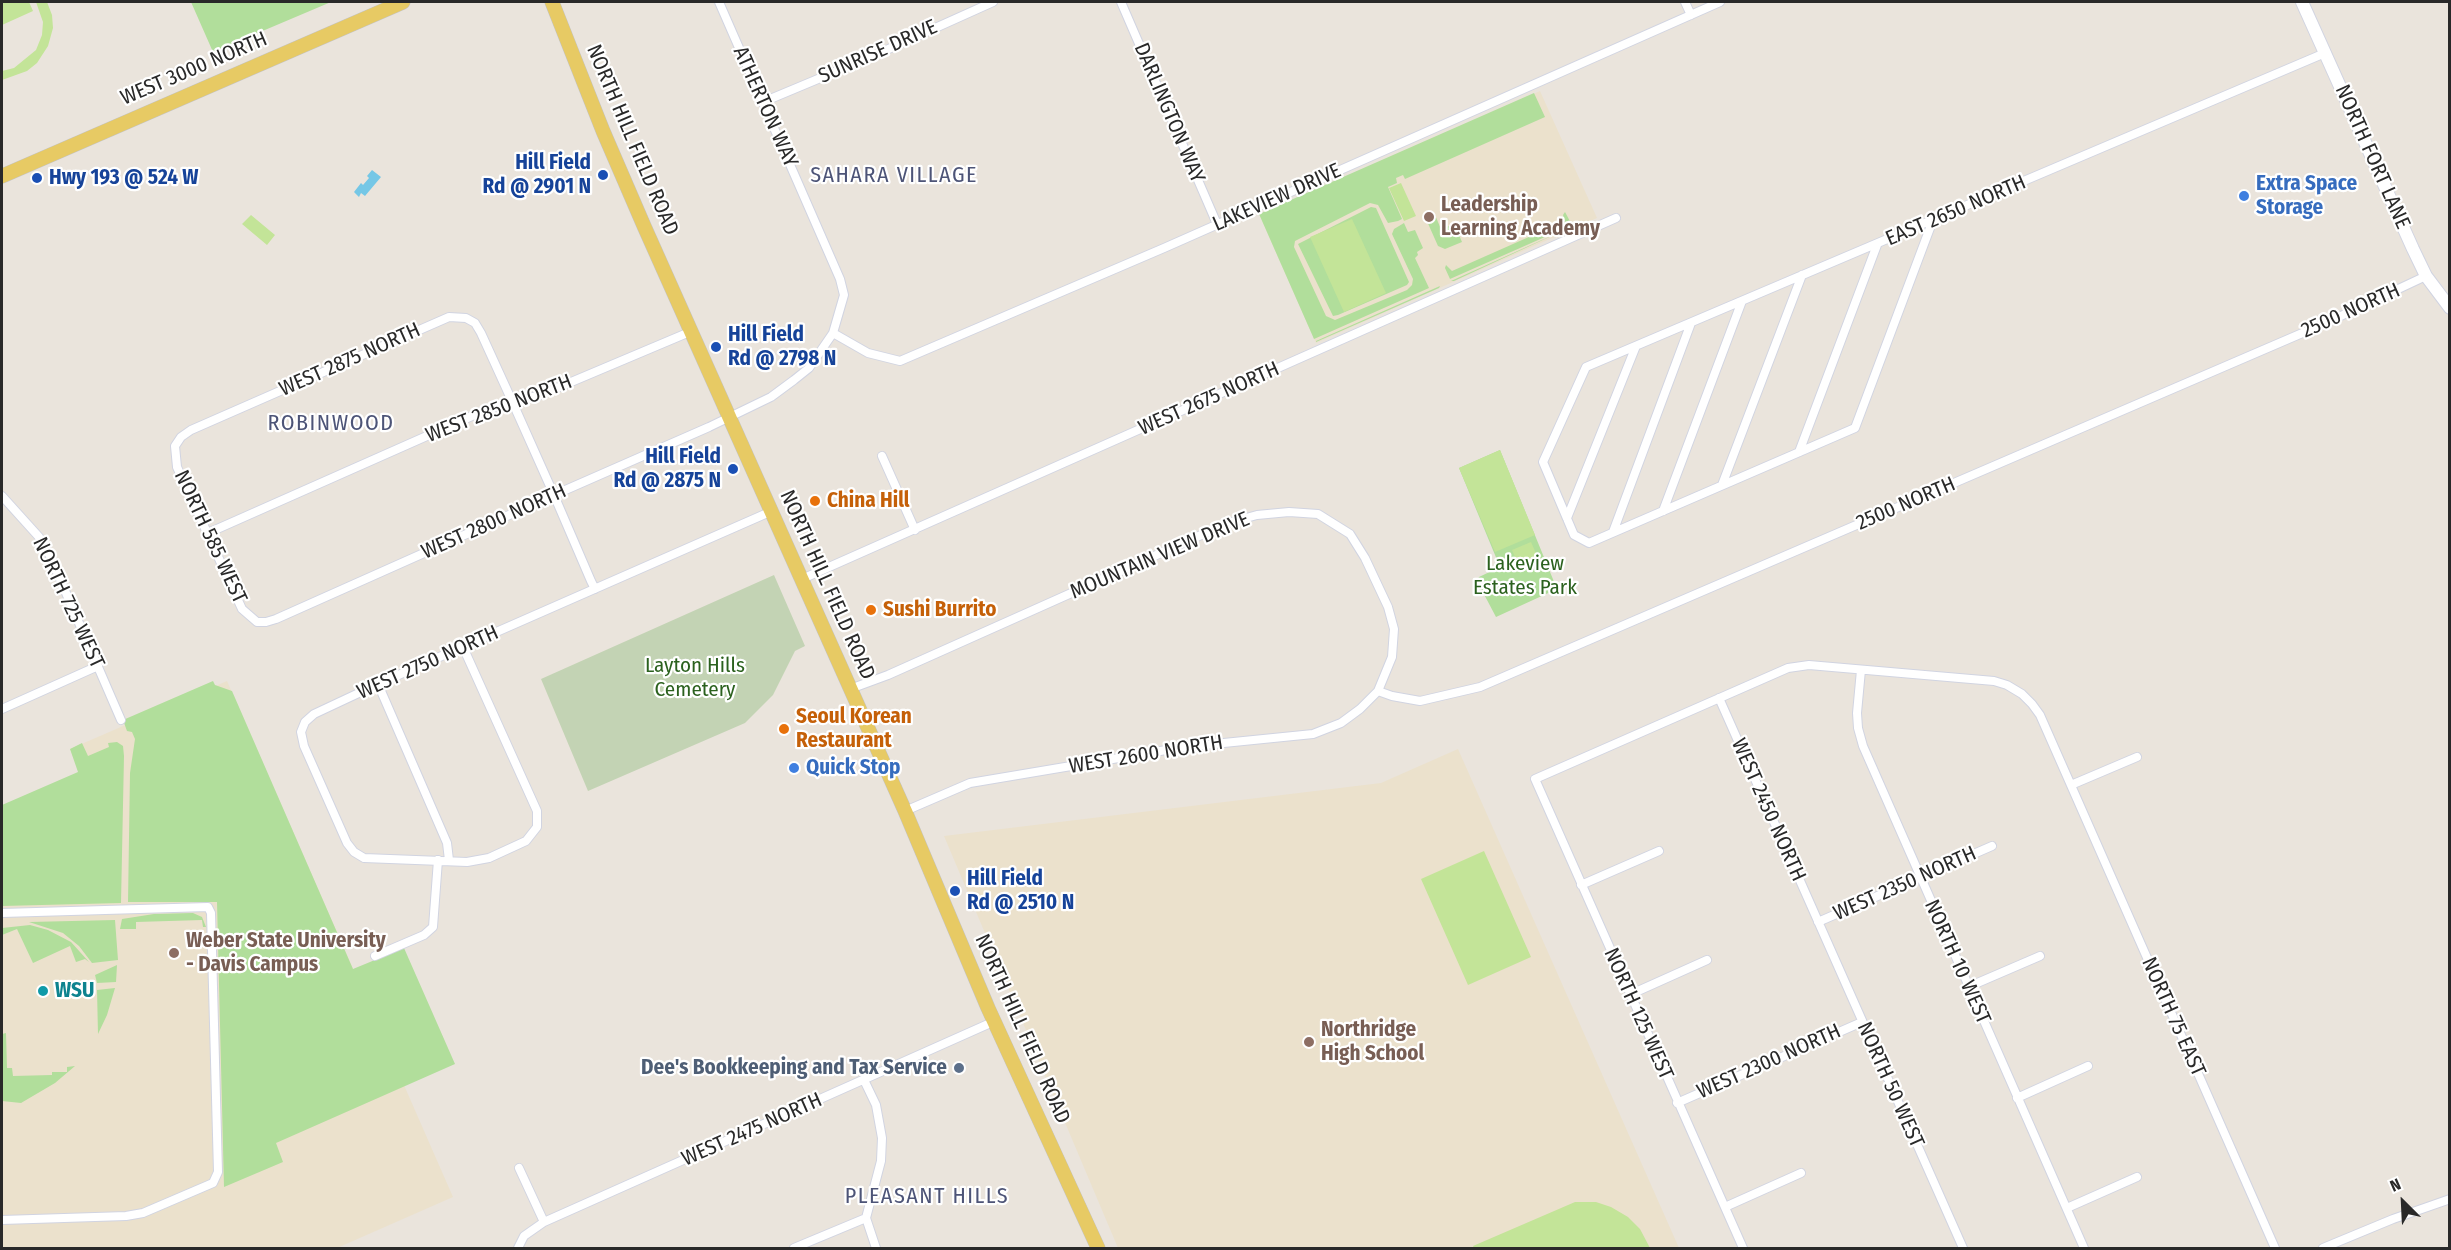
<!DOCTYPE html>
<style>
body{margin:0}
#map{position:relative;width:2451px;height:1250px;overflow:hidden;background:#eae4dc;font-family:"Fira Sans Condensed",sans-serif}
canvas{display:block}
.frame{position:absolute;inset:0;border:3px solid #292929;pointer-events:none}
.north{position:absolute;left:2373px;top:1172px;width:60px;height:60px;-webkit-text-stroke:4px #fff;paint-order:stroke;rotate:336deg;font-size:16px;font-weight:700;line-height:24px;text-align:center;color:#292929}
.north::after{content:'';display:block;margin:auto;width:21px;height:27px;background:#292929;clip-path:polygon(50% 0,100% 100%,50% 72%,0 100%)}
</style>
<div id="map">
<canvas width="2451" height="1250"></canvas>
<div class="frame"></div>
<div class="north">N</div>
</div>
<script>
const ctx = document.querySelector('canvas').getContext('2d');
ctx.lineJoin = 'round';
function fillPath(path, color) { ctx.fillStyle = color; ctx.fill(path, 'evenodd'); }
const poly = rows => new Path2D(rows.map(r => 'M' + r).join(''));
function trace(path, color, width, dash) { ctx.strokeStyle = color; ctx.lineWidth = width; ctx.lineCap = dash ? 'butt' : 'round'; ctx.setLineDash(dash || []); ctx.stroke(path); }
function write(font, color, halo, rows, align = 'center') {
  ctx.font = font + ' "Fira Sans Condensed",sans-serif'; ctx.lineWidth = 4.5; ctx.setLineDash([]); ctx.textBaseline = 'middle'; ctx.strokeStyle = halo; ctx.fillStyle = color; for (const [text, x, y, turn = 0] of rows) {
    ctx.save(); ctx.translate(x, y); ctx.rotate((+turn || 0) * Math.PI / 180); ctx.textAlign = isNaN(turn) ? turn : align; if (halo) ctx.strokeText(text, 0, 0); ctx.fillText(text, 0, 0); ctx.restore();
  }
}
fillPath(poly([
 [1540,91,1597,218,1316,343,1260,216],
 [227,681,453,1197,337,1248,2,1248,2,820,84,784,70,749],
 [1458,749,1679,1248,1118,1248,944,836,1381,783]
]), '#ebe1cc');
fillPath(poly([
 [191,2,331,2,213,52],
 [1534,93,1545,117,1405,179,1403,175,1396,178,1397,183,1388,187,1402,219,1398,221,1388,223,1378,205,1370,203,1295,241,1294,247,1326,316,1335,320,1407,290,1412,285,1413,279,1392,234,1394,229,1404,223,1408,232,1415,230,1423,248,1417,252,1418,255,1415,258,1429,288,1314,339,1259,214],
 [1371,207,1376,208,1409,282,1407,285,1338,315,1333,316,1298,244],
 [1565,212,1572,225,1450,279,1445,268,1446,265,1452,271,1565,221,1563,215],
 [1435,215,1441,229,1449,226,1454,234,1459,235,1462,242,1445,249,1438,246,1426,219],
 [1573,226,1454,281,1451,281],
 [1440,286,1439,288,1316,342,1316,341],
 [1500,450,1557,589,1496,617,1477,581,1479,577,1500,567,1459,468],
 [213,681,215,685,232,691,353,969,404,948,455,1064,276,1143,283,1162,224,1187,217,902,128,902,130,773,135,739,132,732,127,731,123,720],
 [117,742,123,746,124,756,121,903,2,906,2,805,78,772,70,749,82,743,88,756,109,747,108,743],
 [193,913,202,917,206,927,203,927,202,920,136,922,136,929,120,929,122,919,154,914],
 [115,920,118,960,92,963,79,946,63,933,29,922],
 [30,925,48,930,71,942,89,962,85,959,76,962,70,946,33,963,17,929,2,935,2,928],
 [117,965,116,982,97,983,95,975],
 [115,988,107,1015,98,1034,97,990],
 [6,1033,7,1068,12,1068,13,1076,52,1075,52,1072,67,1072,67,1067,75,1066,55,1083,21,1103,2,1101,2,1034]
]), '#b1de9b');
fillPath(poly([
 [774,575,805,646,795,651,773,695,745,723,588,791,541,679]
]), '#c3d3b4');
fillPath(poly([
 [2,2,29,2,33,11,2,25],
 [36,2,47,2,52,15,53,28,48,46,37,63,27,71,2,80,2,71,14,68,36,50,42,35,43,22],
 [1401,183,1416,216,1404,221,1389,188],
 [251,215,275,235,267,245,242,224],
 [1352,219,1386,293,1344,312,1310,237],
 [1500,450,1535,535,1495,552,1459,468],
 [1531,542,1538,558,1519,566,1512,550],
 [1484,851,1531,957,1468,985,1421,879],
 [1575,1202,1596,1202,1611,1207,1628,1217,1640,1229,1650,1248,1474,1248,1473,1246]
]), '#c3e498');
fillPath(poly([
 [372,170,381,177,365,196,361,193,359,197,354,192,361,183,363,185,369,178,367,176]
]), '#75c7e6');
const street = poly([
 [1121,2,1217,224],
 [1685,2,1691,15],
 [763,102,873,56,993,2],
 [1933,220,1855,428,1589,543,1574,535,1543,462,1586,367,2325,53],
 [833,333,868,353,900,361,1164,248,1720,2],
 [1799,452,1877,245],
 [882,456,915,530],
 [1722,485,1802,275],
 [2,496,39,537,50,556,121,720],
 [1663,511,1742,301],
 [1567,518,1636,346],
 [1613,532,1691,323],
 [208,533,481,412,512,401,538,396,692,331],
 [802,579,1616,218],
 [595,589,591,581,554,495,512,401,481,333,475,323,466,318,449,317,191,430,181,437,175,446,177,467,242,609,257,622,266,622,276,619,554,495,709,427,771,397,794,380,809,368,833,333,844,295,840,279,719,2],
 [463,647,537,811,537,827,526,841,489,858,467,862,364,858,354,852,347,843,304,746,301,732,305,722,314,714,378,684,772,511],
 [1861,670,1857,713,1858,728,1863,746,2084,1248],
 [378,684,447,843,449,860],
 [850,689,888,675,1228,523,1257,515,1289,512,1318,514,1350,534,1365,558,1388,607,1394,629,1392,657,1378,691,1360,709,1341,723,1313,734,1184,747,970,783,905,811],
 [1378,691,1392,696,1420,701,1480,687,2328,322,2426,276],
 [1719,698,1963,1248],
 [2,709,98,666],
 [2071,785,2137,757],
 [1581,885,1659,851],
 [2,913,208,907,211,913,218,1172,213,1183,143,1213,126,1216,2,1220],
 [1818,922,1992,846],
 [375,956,424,935,433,927,438,860],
 [1968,987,2040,956],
 [1629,995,1707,960],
 [864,1080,876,1105,882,1138,881,1161,866,1218,876,1248],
 [2017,1098,2088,1066],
 [1677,1103,1862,1022],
 [519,1168,544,1222],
 [1725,1207,1801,1173],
 [2067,1208,2137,1177],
 [518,1248,524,1236,544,1222,995,1021],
 [794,1248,866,1218],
 [1743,1248,1535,779,1788,668,1809,665,1994,681,2007,685,2022,694,2032,704,2040,715,2275,1248],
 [2323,1248,2393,1219,2450,1199]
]);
const secondary = poly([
 [2302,2,2413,249,2426,276,2450,308]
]);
const primary = poly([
 [552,2,603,131,644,226,905,811,988,1008,1098,1248],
 [2,176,403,2]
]);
trace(street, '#d1d4e1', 10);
trace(secondary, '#d1d4e1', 14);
trace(primary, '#c3c3c3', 15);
trace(street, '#fff', 8);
trace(secondary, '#fff', 12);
trace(primary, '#e7ca64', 14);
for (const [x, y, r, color] of [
 [603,175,6,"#1a4fb4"],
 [37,178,6,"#1a4fb4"],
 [2244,196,6,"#3f7fe0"],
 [1429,217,6,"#8d6e63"],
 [716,347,6,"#1a4fb4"],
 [733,469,6,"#1a4fb4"],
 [815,501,6,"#e8710a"],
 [871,610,6,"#e8710a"],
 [784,729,6,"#e8710a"],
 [794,768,6,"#3f7fe0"],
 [955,891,6,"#1a4fb4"],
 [174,953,6,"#8d6e63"],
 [43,991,6,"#0f9aa8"],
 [1309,1042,6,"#8d6e63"],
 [959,1068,6,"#5c6f8a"]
]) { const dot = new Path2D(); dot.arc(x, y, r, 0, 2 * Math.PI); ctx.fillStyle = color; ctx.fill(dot); trace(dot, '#fff', 2); }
write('21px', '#292929', '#fff', [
 ["SUNRISE DRIVE",878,52,-24],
 ["WEST 3000 NORTH",194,69,-23],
 ["ATHERTON WAY",765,107,66],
 ["DARLINGTON WAY",1169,113,67],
 ["NORTH HILL FIELD ROAD",632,140,67],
 ["NORTH FORT LANE",2372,157,66],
 ["LAKEVIEW DRIVE",1277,198,-24],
 ["EAST 2650 NORTH",1956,211,-23],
 ["2500 NORTH",2351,311,-24],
 ["WEST 2875 NORTH",350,360,-24],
 ["WEST 2675 NORTH",1209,399,-24],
 ["WEST 2850 NORTH",499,409,-21],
 ["2500 NORTH",1906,504,-23],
 ["WEST 2800 NORTH",494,522,-24],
 ["NORTH 585 WEST",210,537,65],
 ["MOUNTAIN VIEW DRIVE",1160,556,-23],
 ["NORTH HILL FIELD ROAD",827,585,66],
 ["NORTH 725 WEST",68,603,65],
 ["WEST 2750 NORTH",428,663,-24],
 ["WEST 2600 NORTH",1146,755,-9],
 ["WEST 2450 NORTH",1768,810,66],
 ["WEST 2350 NORTH",1905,884,-24],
 ["NORTH 10 WEST",1957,962,66],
 ["NORTH 125 WEST",1638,1014,66],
 ["NORTH 75 EAST",2173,1017,66],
 ["NORTH HILL FIELD ROAD",1022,1029,66],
 ["WEST 2300 NORTH",1769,1062,-24],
 ["NORTH 50 WEST",1890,1085,66],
 ["WEST 2475 NORTH",752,1130,-24]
]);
write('bold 21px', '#164399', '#fff', [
 ["Hill Field",591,163,"right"],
 ["Rd @ 2901 N",591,187,"right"],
 ["Hwy 193 @ 524 W",49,178],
 ["Hill Field",728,335],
 ["Rd @ 2798 N",728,359],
 ["Hill Field",721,457,"right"],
 ["Rd @ 2875 N",721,481,"right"],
 ["Hill Field",967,879],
 ["Rd @ 2510 N",967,903]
], 'left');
write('bold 21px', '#366cbe', '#fff', [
 ["Extra Space",2256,184],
 ["Storage",2256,208],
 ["Quick Stop",806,768]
], 'left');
write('bold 21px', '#785e54', '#fff', [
 ["Leadership",1441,205],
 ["Learning Academy",1441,229],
 ["Weber State University",186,941],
 ["- Davis Campus",186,965],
 ["Northridge",1321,1030],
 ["High School",1321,1054]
], 'left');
write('bold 21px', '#c56008', '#fff', [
 ["China Hill",827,501],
 ["Sushi Burrito",883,610],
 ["Seoul Korean",796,717],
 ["Restaurant",796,741]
], 'left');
write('21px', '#2b611e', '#fff', [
 ["Lakeview",1525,564],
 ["Estates Park",1525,588],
 ["Layton Hills",695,666],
 ["Cemetery",695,690]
]);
write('bold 21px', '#0d838f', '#fff', [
 ["WSU",55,991]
], 'left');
write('bold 21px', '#4e5e75', '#fff', [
 ["Dee's Bookkeeping and Tax Service",947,1068]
], 'right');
ctx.letterSpacing = '1.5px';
write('22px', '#4d5477', '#fff', [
 ["SAHARA VILLAGE",894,176],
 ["ROBINWOOD",331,424],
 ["PLEASANT HILLS",927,1197]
]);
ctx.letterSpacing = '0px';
</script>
